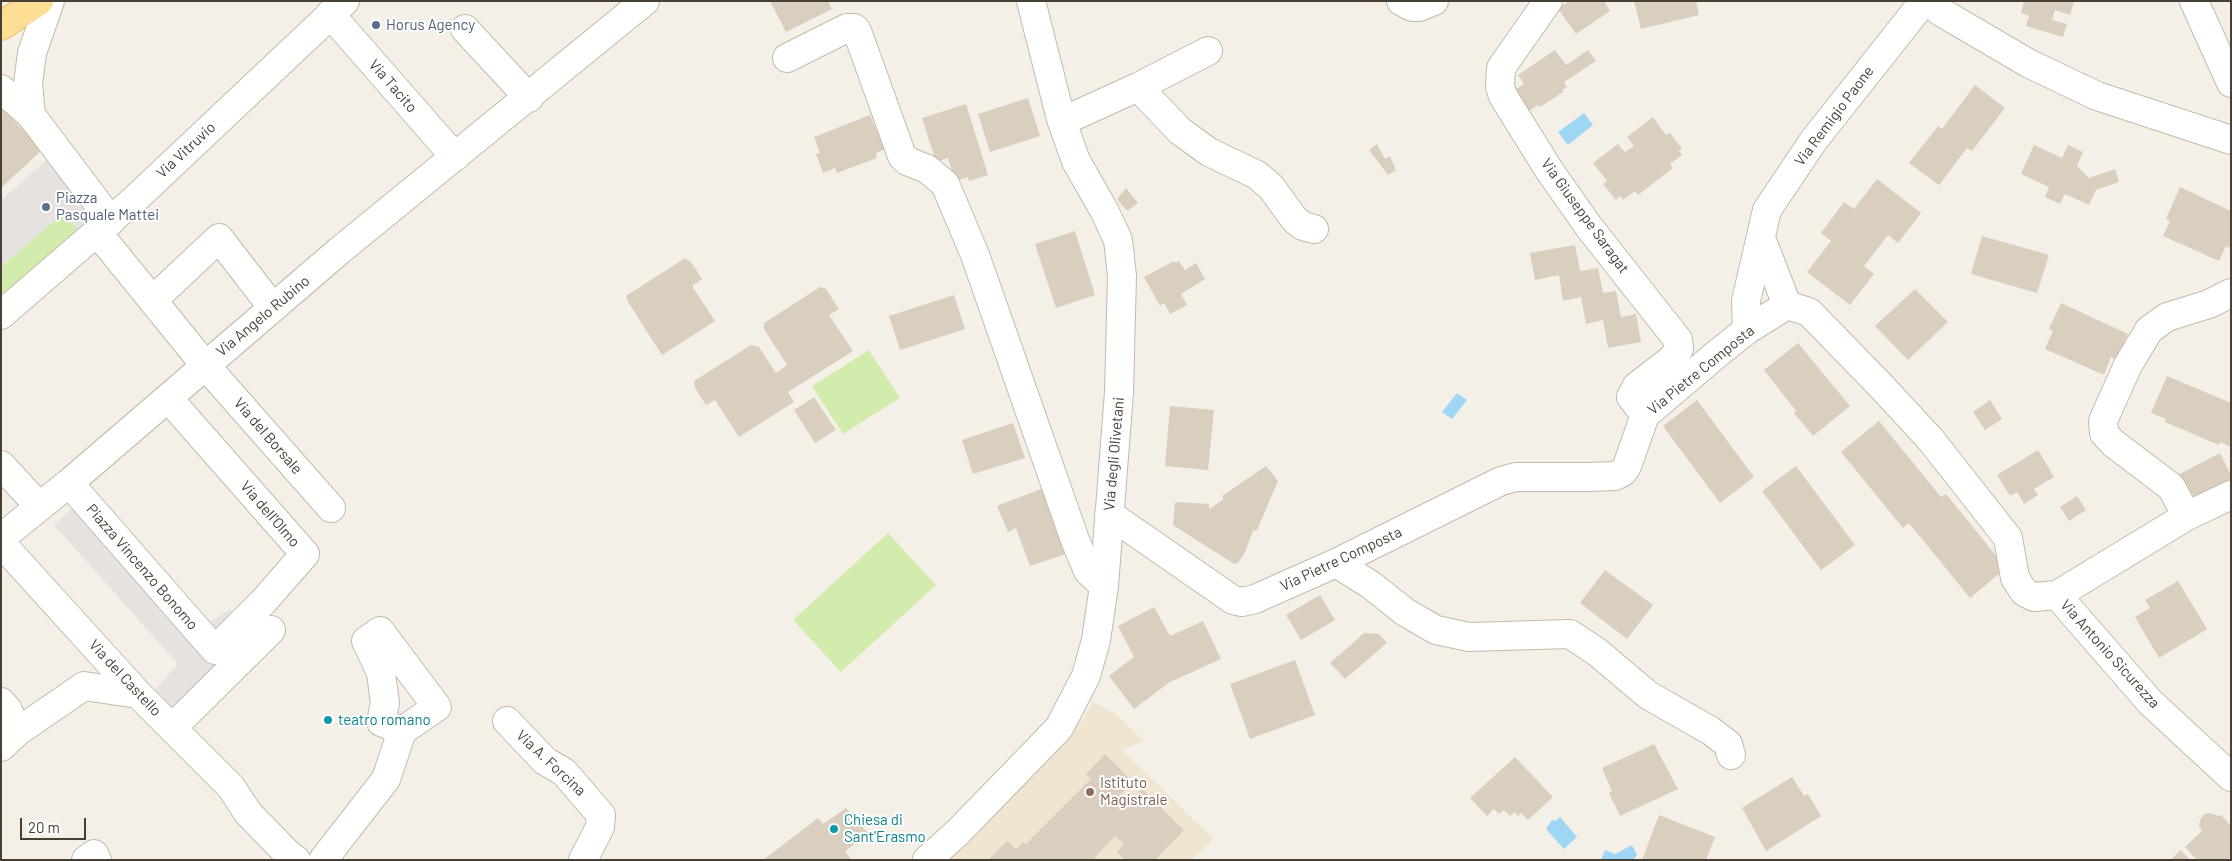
<!DOCTYPE html>
<style>
body{margin:0}
#map{position:relative;width:2232px;height:861px;overflow:hidden;background:#f4f0e7;font-family:Barlow,sans-serif}
canvas{display:block}
.frame{position:absolute;inset:0;border:2px solid #484035;pointer-events:none}
.scale{position:absolute;left:20px;top:818px;width:66px;height:22px;box-sizing:border-box;border:2px solid #484035;border-top:0;padding-left:6px;font-size:15px;line-height:18px;white-space:nowrap;color:#484035;-webkit-text-stroke:4px #fff;paint-order:stroke}
</style>
<div id="map">
<canvas width="2232" height="861"></canvas>
<div class="frame"></div>
<div class="scale">20 m</div>
</div>
<script>
const ctx = document.querySelector('canvas').getContext('2d');
ctx.lineJoin = 'round';
function fillPath(path, color) { ctx.fillStyle = color; ctx.fill(path, 'evenodd'); }
const poly = rows => new Path2D(rows.map(r => 'M' + r).join(''));
function trace(path, color, width, dash) { ctx.strokeStyle = color; ctx.lineWidth = width; ctx.lineCap = dash ? 'butt' : 'round'; ctx.setLineDash(dash || []); ctx.stroke(path); }
function write(font, color, halo, rows, align = 'center') {
  ctx.font = font + ' Barlow,sans-serif'; ctx.lineWidth = 4; ctx.setLineDash([]); ctx.textBaseline = 'middle'; ctx.strokeStyle = halo; ctx.fillStyle = color; for (const [text, x, y, turn = 0] of rows) {
    ctx.save(); ctx.translate(x, y); ctx.rotate((+turn || 0) * Math.PI / 180); ctx.textAlign = isNaN(turn) ? turn : align; if (halo) ctx.strokeText(text, 0, 0); ctx.fillText(text, 0, 0); ctx.restore();
  }
}
fillPath(poly([
 [1093,702,1116,714,1144,741,1122,750,1214,839,1191,860,950,860,1081,722]
]), '#efe5d0');
fillPath(poly([
 [63,213,80,233,1,302,1,267],
 [869,350,900,398,843,434,812,386],
 [888,533,936,585,841,672,793,620]
]), '#d1ecad');
fillPath(poly([
 [50,157,99,217,80,233,63,213,1,267,1,200],
 [88,493,205,625,230,609,249,633,171,711,152,693,178,664,54,525]
]), '#e5e2df');
fillPath(poly([
 [1584,113,1593,125,1568,145,1558,132],
 [1457,393,1467,400,1452,419,1442,412],
 [1560,817,1577,837,1564,849,1546,829,1552,820,1555,821],
 [1632,845,1637,855,1634,859,1601,860,1605,850,1615,854]
]), '#9fd5f5');
fillPath(poly([
 [770,1,828,1,832,9,786,32],
 [1569,1,1604,1,1610,11,1576,34,1558,9],
 [1634,1,1696,1,1699,15,1641,29],
 [2024,1,2074,1,2070,15,2055,10,2052,20,2067,24,2063,37,2026,26,2029,16,2021,13],
 [1555,50,1566,65,1588,50,1596,61,1564,82,1567,87,1562,90,1563,92,1540,107,1538,105,1526,113,1512,92,1524,84,1518,75],
 [1975,85,2005,108,1972,151,1967,148,1939,185,1909,163,1938,126,1942,129],
 [1028,98,1040,136,990,152,978,114],
 [966,104,988,175,969,181,968,177,955,181,948,158,936,162,922,118],
 [1,107,42,150,1,188],
 [870,115,877,131,881,129,888,148,876,153,877,158,837,173,835,168,823,173,816,154,820,153,814,137],
 [1653,117,1666,135,1670,133,1682,149,1679,151,1682,155,1670,164,1673,168,1638,195,1635,191,1623,200,1620,196,1616,200,1603,184,1607,181,1593,163,1618,144,1625,152,1634,146,1627,137],
 [1377,144,1385,159,1390,156,1396,170,1388,175,1369,150],
 [2034,145,2062,158,2068,145,2083,152,2077,166,2089,178,2115,169,2119,182,2096,190,2089,205,2065,194,2060,204,2045,197,2049,187,2021,174],
 [1877,179,1921,213,1898,243,1888,235,1864,266,1874,274,1850,305,1807,272,1831,241,1821,233,1844,202,1854,209],
 [2180,187,2231,211,2231,245,2229,248,2226,246,2219,261,2163,236,2170,221,2166,219],
 [1126,188,1138,203,1127,211,1117,199],
 [1075,231,1095,295,1056,308,1035,244],
 [1982,236,2049,255,2037,293,1971,274],
 [1575,245,1580,271,1598,268,1603,293,1616,291,1621,317,1636,314,1641,342,1608,348,1603,320,1586,324,1581,297,1563,301,1559,275,1535,280,1530,253],
 [685,258,691,262,702,279,692,286,715,321,662,355,628,302,626,296],
 [1174,261,1175,263,1179,261,1185,270,1196,263,1205,279,1181,294,1187,305,1170,314,1164,303,1160,306,1144,277],
 [820,287,826,289,839,309,829,315,853,351,788,392,794,402,739,437,715,400,706,405,695,388,694,381,751,345,759,347,776,373,787,365,764,329,764,323],
 [1915,289,1948,322,1908,360,1875,326],
 [954,295,965,329,900,350,889,316],
 [2061,303,2128,334,2116,360,2111,357,2104,375,2045,349,2053,331,2049,329],
 [1798,343,1850,406,1813,436,1794,413,1796,411,1764,370],
 [2167,376,2231,403,2231,447,2220,442,2219,445,2165,422,2166,419,2151,413],
 [814,397,836,430,815,443,794,410],
 [1697,400,1754,477,1720,503,1663,426],
 [1990,400,2002,419,1985,430,1973,412],
 [1170,406,1214,410,1208,470,1165,466],
 [1879,421,1941,497,1946,494,2006,568,1970,598,1909,523,1903,528,1841,452],
 [1013,423,1025,458,973,474,962,440],
 [2038,450,2054,477,2034,489,2038,495,2024,504,2017,492,2010,496,1997,475],
 [2220,453,2231,475,2231,479,2195,498,2176,476],
 [1266,466,1278,481,1257,530,1253,531,1245,552,1238,563,1234,564,1173,525,1175,503,1178,502,1209,504,1209,509,1224,499,1222,496],
 [1796,466,1855,545,1821,570,1762,491],
 [1044,488,1069,553,1030,566,1016,528,1008,532,997,506],
 [2077,496,2086,510,2069,521,2060,507],
 [1605,570,1653,605,1627,639,1580,603],
 [2178,581,2207,629,2159,658,2135,617,2150,608,2145,600],
 [1320,595,1335,620,1301,640,1286,615],
 [1154,607,1170,636,1203,621,1221,659,1170,682,1134,709,1109,676,1134,657,1118,626],
 [1364,633,1379,634,1387,643,1345,679,1330,663],
 [1295,660,1315,715,1250,739,1230,684],
 [1654,744,1678,789,1620,816,1609,793,1612,791,1602,768],
 [1105,754,1133,782,1116,799,1124,807,1142,789,1184,830,1155,860,1125,860,1117,852,1124,844,1115,836,1095,857,1097,860,988,860,1007,841,1016,849,1023,842,1026,844,1091,779,1086,774],
 [1515,757,1553,797,1528,820,1521,813,1518,816,1515,812,1510,816,1504,810,1499,814,1494,809,1487,816,1470,798],
 [1792,777,1804,796,1808,794,1821,816,1766,851,1742,808],
 [846,808,869,834,845,851,852,860,763,860,818,818,823,824],
 [2208,813,2219,816,2221,815,2231,826,2231,857,2227,860,2197,860,2185,847,2202,831,2199,826,2200,820,2203,815],
 [1659,815,1715,837,1706,860,1642,860],
 [2181,850,2190,860,2170,860]
]), '#dacebe');
const minor = poly([
 [50,1,32,53,28,84,31,115,111,221],
 [1401,1,1412,7,1419,7,1434,1],
 [1548,1,1501,68,1500,87,1503,96,1549,170,1589,227,1678,340,1679,349,1672,359,1637,386,1631,397,1645,415],
 [1928,1,1941,12,2028,63,2097,96,2231,140],
 [2194,1,2231,83],
 [330,14,455,157],
 [465,29,529,98],
 [787,58,847,28,854,28,857,31,902,156,907,161,927,169,945,184,975,255,1075,540,1088,571,1104,586],
 [1138,87,1180,131,1209,152,1257,175,1271,187,1295,220,1303,226,1314,229],
 [1,89,31,115],
 [1061,119,1072,117,1138,87,1208,51],
 [97,232,205,365,331,508],
 [1761,238,1787,305],
 [153,300,219,238,273,308],
 [1,315,134,200,345,1],
 [1747,330,1746,301,1767,210,1814,140,1924,1],
 [1,465,39,506],
 [69,483,215,650,263,602,305,554,168,398],
 [2231,495,2187,516,2057,595,2150,702,2231,777],
 [1109,514,1233,600,1242,602,1255,599,1336,563,1501,481,1516,477,1588,477,1615,476,1623,472,1627,466,1645,415,1718,353,1747,330,1787,305,1809,312,1881,386,1931,440,2008,538,2015,578,2024,592,2034,597,2057,595],
 [2187,516,2171,487,2113,443,2104,433,2103,421,2128,365,2149,330,2167,317,2209,304,2231,293],
 [1,538,69,483,339,251,645,1],
 [1,543,138,694,231,787,248,813,288,854,296,860],
 [1336,563,1371,585,1405,612,1436,630,1469,637,1570,634,1597,652,1648,695,1711,731,1728,744,1731,755],
 [380,631,437,707,402,731,381,722,385,703,381,673,366,641,380,631],
 [1,702,8,710,17,732],
 [507,721,545,761,564,772,601,815,600,827,583,860],
 [172,728,271,630],
 [1,747,17,732,84,686,138,694],
 [86,860,94,854,97,860],
 [323,860,386,779,402,731],
 [927,860,957,833,1059,728,1086,676,1096,640,1104,586,1119,392,1122,276,1118,240,1105,212,1076,161,1061,119,1031,1]
]);
const major = poly([
 [1,26,39,1]
]);
trace(minor, '#c4baab', 30);
trace(major, '#ecbc5d', 30);
trace(minor, '#fff', 28);
trace(major, '#ffdd95', 28);
for (const [x, y, r, color] of [
 [376,25,5,"#5c6f8a"],
 [46,207,5,"#5c6f8a"],
 [328,720,5,"#0f9aa8"],
 [1090,792,5,"#8d6e63"],
 [834,829,5,"#0f9aa8"]
]) { const dot = new Path2D(); dot.arc(x, y, r, 0, 2 * Math.PI); ctx.fillStyle = color; ctx.fill(dot); trace(dot, '#fff', 2); }
write('15px', '#4e5e75', '#fff', [
 ["Horus Agency",386,25],
 ["Piazza",56,198],
 ["Pasquale Mattei",56,215]
], 'left');
write('15px', '#484035', '#fff', [
 ["Via Tacito",393,86,49],
 ["Via Remigio Paone",1834,116,-53],
 ["Via Vitruvio",186,150,-43],
 ["Via Giuseppe Saragat",1585,216,54],
 ["Via Angelo Rubino",263,316,-40],
 ["Via Pietre Composta",1701,370,-39],
 ["Via del Borsale",268,436,49],
 ["Via degli Olivetani",1114,454,-85],
 ["Via dell'Olmo",270,514,49],
 ["Via Pietre Composta",1341,559,-25],
 ["Piazza Vincenzo Bonomo",142,567,49],
 ["Via Antonio Sicurezza",2110,654,48],
 ["Via del Castello",125,678,47],
 ["Via A. Forcina",551,763,43]
]);
write('15px', '#0d838f', '#fff', [
 ["teatro romano",338,720],
 ["Chiesa di",844,820],
 ["Sant'Erasmo",844,837]
], 'left');
write('15px', '#785e54', '#fff', [
 ["Istituto",1100,783],
 ["Magistrale",1100,800]
], 'left');
</script>
